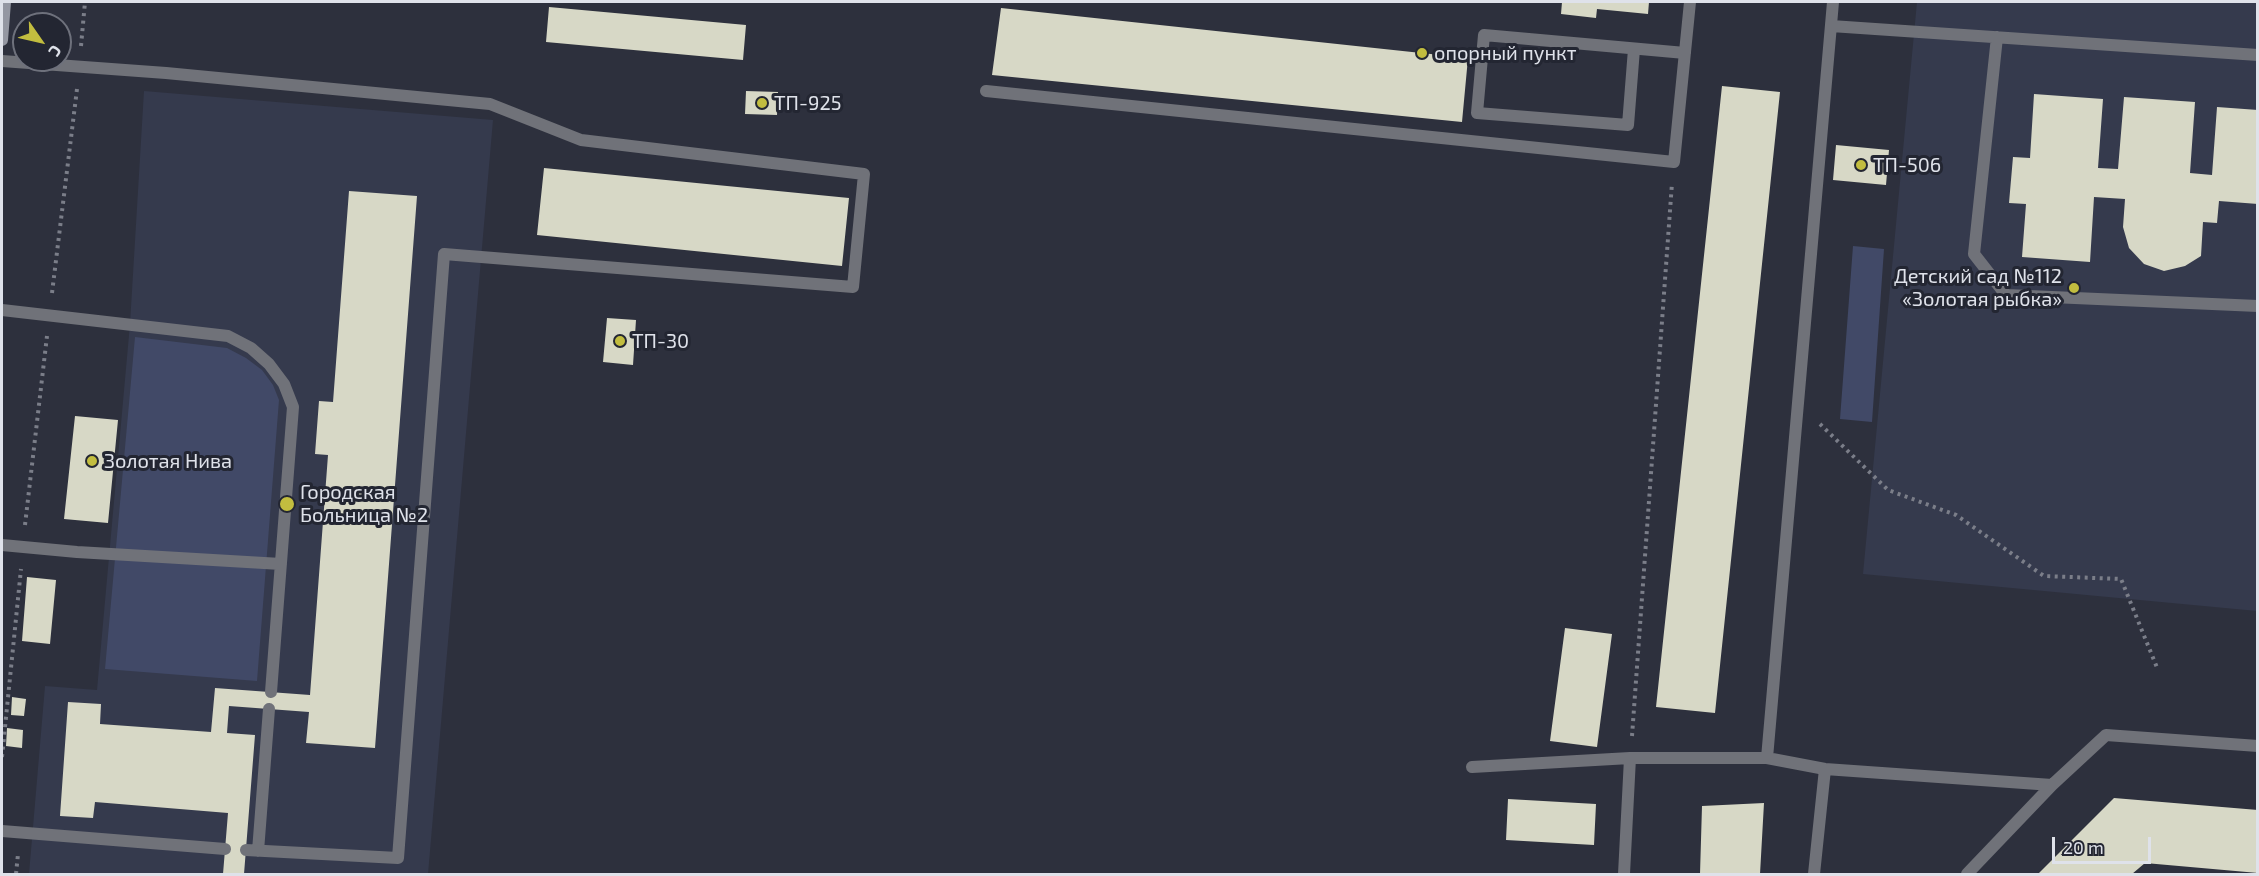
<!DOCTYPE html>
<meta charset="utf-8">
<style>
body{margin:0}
#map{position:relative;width:2259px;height:876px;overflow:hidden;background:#2d303d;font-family:"Exo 2",sans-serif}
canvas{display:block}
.frame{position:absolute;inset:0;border:3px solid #dfe2ea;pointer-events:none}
.north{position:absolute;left:12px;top:12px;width:60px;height:60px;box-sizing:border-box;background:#232632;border:2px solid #6e717c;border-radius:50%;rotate:124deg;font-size:16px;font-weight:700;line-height:24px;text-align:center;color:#dfe2ea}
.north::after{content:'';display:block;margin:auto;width:21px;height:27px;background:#c2bd3f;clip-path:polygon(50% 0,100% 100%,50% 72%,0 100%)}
.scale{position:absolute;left:2052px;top:837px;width:99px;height:27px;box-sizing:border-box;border:3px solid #dfe2ea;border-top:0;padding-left:8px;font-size:18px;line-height:21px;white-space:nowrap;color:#dfe2ea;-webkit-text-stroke:4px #232632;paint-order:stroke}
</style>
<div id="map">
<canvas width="2259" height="876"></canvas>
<div class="frame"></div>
<div class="north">С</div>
<div class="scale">20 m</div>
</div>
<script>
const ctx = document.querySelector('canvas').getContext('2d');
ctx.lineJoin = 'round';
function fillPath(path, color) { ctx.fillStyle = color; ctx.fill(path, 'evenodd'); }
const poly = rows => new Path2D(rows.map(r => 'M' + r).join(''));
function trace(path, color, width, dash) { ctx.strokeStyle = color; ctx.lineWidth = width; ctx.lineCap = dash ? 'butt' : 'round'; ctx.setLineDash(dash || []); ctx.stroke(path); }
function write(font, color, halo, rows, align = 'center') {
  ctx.font = font + ' "Exo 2",sans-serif'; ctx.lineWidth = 6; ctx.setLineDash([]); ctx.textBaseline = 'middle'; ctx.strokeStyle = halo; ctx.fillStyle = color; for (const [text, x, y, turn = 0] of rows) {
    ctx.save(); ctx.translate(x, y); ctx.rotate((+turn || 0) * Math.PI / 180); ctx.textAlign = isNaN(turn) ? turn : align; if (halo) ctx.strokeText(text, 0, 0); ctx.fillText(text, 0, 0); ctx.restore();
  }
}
fillPath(poly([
 [1917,2,2257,2,2257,611,1863,574],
 [144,91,493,120,428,874,29,874,45,686,97,690,130,324]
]), '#353a4d');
fillPath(poly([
 [1853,246,1884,249,1872,422,1840,419],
 [135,337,227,348,246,358,262,370,273,385,279,400,257,681,105,669]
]), '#414967');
fillPath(poly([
 [1562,2,1649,2,1648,14,1597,9,1596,18,1561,14],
 [549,7,746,25,743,60,546,42],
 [1001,8,1468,58,1462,122,992,75],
 [1722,86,1780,92,1715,713,1656,707],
 [746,91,778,92,777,115,745,114],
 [2034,94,2103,99,2098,168,2118,169,2124,97,2195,102,2190,173,2212,175,2217,107,2258,110,2258,204,2219,201,2217,223,2203,222,2201,256,2185,266,2164,271,2144,264,2129,248,2123,227,2125,199,2094,197,2090,262,2022,257,2026,204,2009,203,2013,157,2030,158],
 [1836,145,1889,150,1886,185,1833,180],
 [544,168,849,198,842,266,537,235],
 [349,191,417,196,375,748,306,743,309,712,229,706,227,733,255,735,244,874,223,874,228,813,95,802,93,818,60,816,68,702,101,704,100,724,211,732,215,688,310,695,328,455,315,454,319,401,333,402],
 [607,318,636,320,633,365,603,362],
 [75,416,118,420,108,523,64,519],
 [27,577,56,580,50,644,22,641],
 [1565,628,1612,634,1597,747,1550,741],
 [12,697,26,699,24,716,11,715],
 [7,728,23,730,22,748,6,746],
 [2114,798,2258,810,2258,873,2145,863,2132,874,2038,874],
 [1508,799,1596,804,1594,845,1506,840],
 [1764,803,1760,874,1700,874,1702,806]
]), '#d7d8c6');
trace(poly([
 [81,46,85,2],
 [52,293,77,89],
 [1820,424,1888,490,1956,515,2044,576,2121,579,2158,670],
 [25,525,47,336],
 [1632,736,1672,183],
 [2,757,21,569],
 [16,874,18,854]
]), '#7b7e89', 4, [3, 4.5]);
trace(poly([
 [1831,26,2258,55],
 [1997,37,1974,254,2006,295,2258,306],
 [1634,49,1628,125,1477,113,1484,35,1685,53],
 [2,61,166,73,490,104,581,140,864,174,853,287,444,254,398,858,246,850],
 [986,91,1674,162,1690,2],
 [2,310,228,336,251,348,269,364,284,384,293,407,271,692],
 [2,545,77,552,281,564],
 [1767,758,1833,2],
 [1472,767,1630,758,1767,758,1825,769,2052,785,2106,735,2258,746],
 [2,831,225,849],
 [258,851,269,709],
 [1624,874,1630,758],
 [1814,874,1825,769],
 [1967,874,2052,785]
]), '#707279', 12);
trace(poly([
 [2,40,5,2]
]), '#9497a2', 12);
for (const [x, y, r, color] of [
 [1422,53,6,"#c2bd3f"],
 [762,103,6,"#c2bd3f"],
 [1861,165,6,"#c2bd3f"],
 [2074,288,6,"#c2bd3f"],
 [620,341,6,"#c2bd3f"],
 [92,461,6,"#c2bd3f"],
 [287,504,8,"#c2bd3f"]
]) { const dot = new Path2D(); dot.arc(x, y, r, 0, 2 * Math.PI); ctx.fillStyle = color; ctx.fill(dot); trace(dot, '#232632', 2); }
write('20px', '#dfe2ea', '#232632', [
 ["опорный пункт",1434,53],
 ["ТП-925",774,103],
 ["ТП-506",1873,165],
 ["Детский сад №112",2062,276,"right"],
 ["«Золотая рыбка»",2062,299,"right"],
 ["ТП-30",632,341],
 ["Золотая Нива",104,461],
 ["Городская",300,492],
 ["Больница №2",300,515]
], 'left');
</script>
